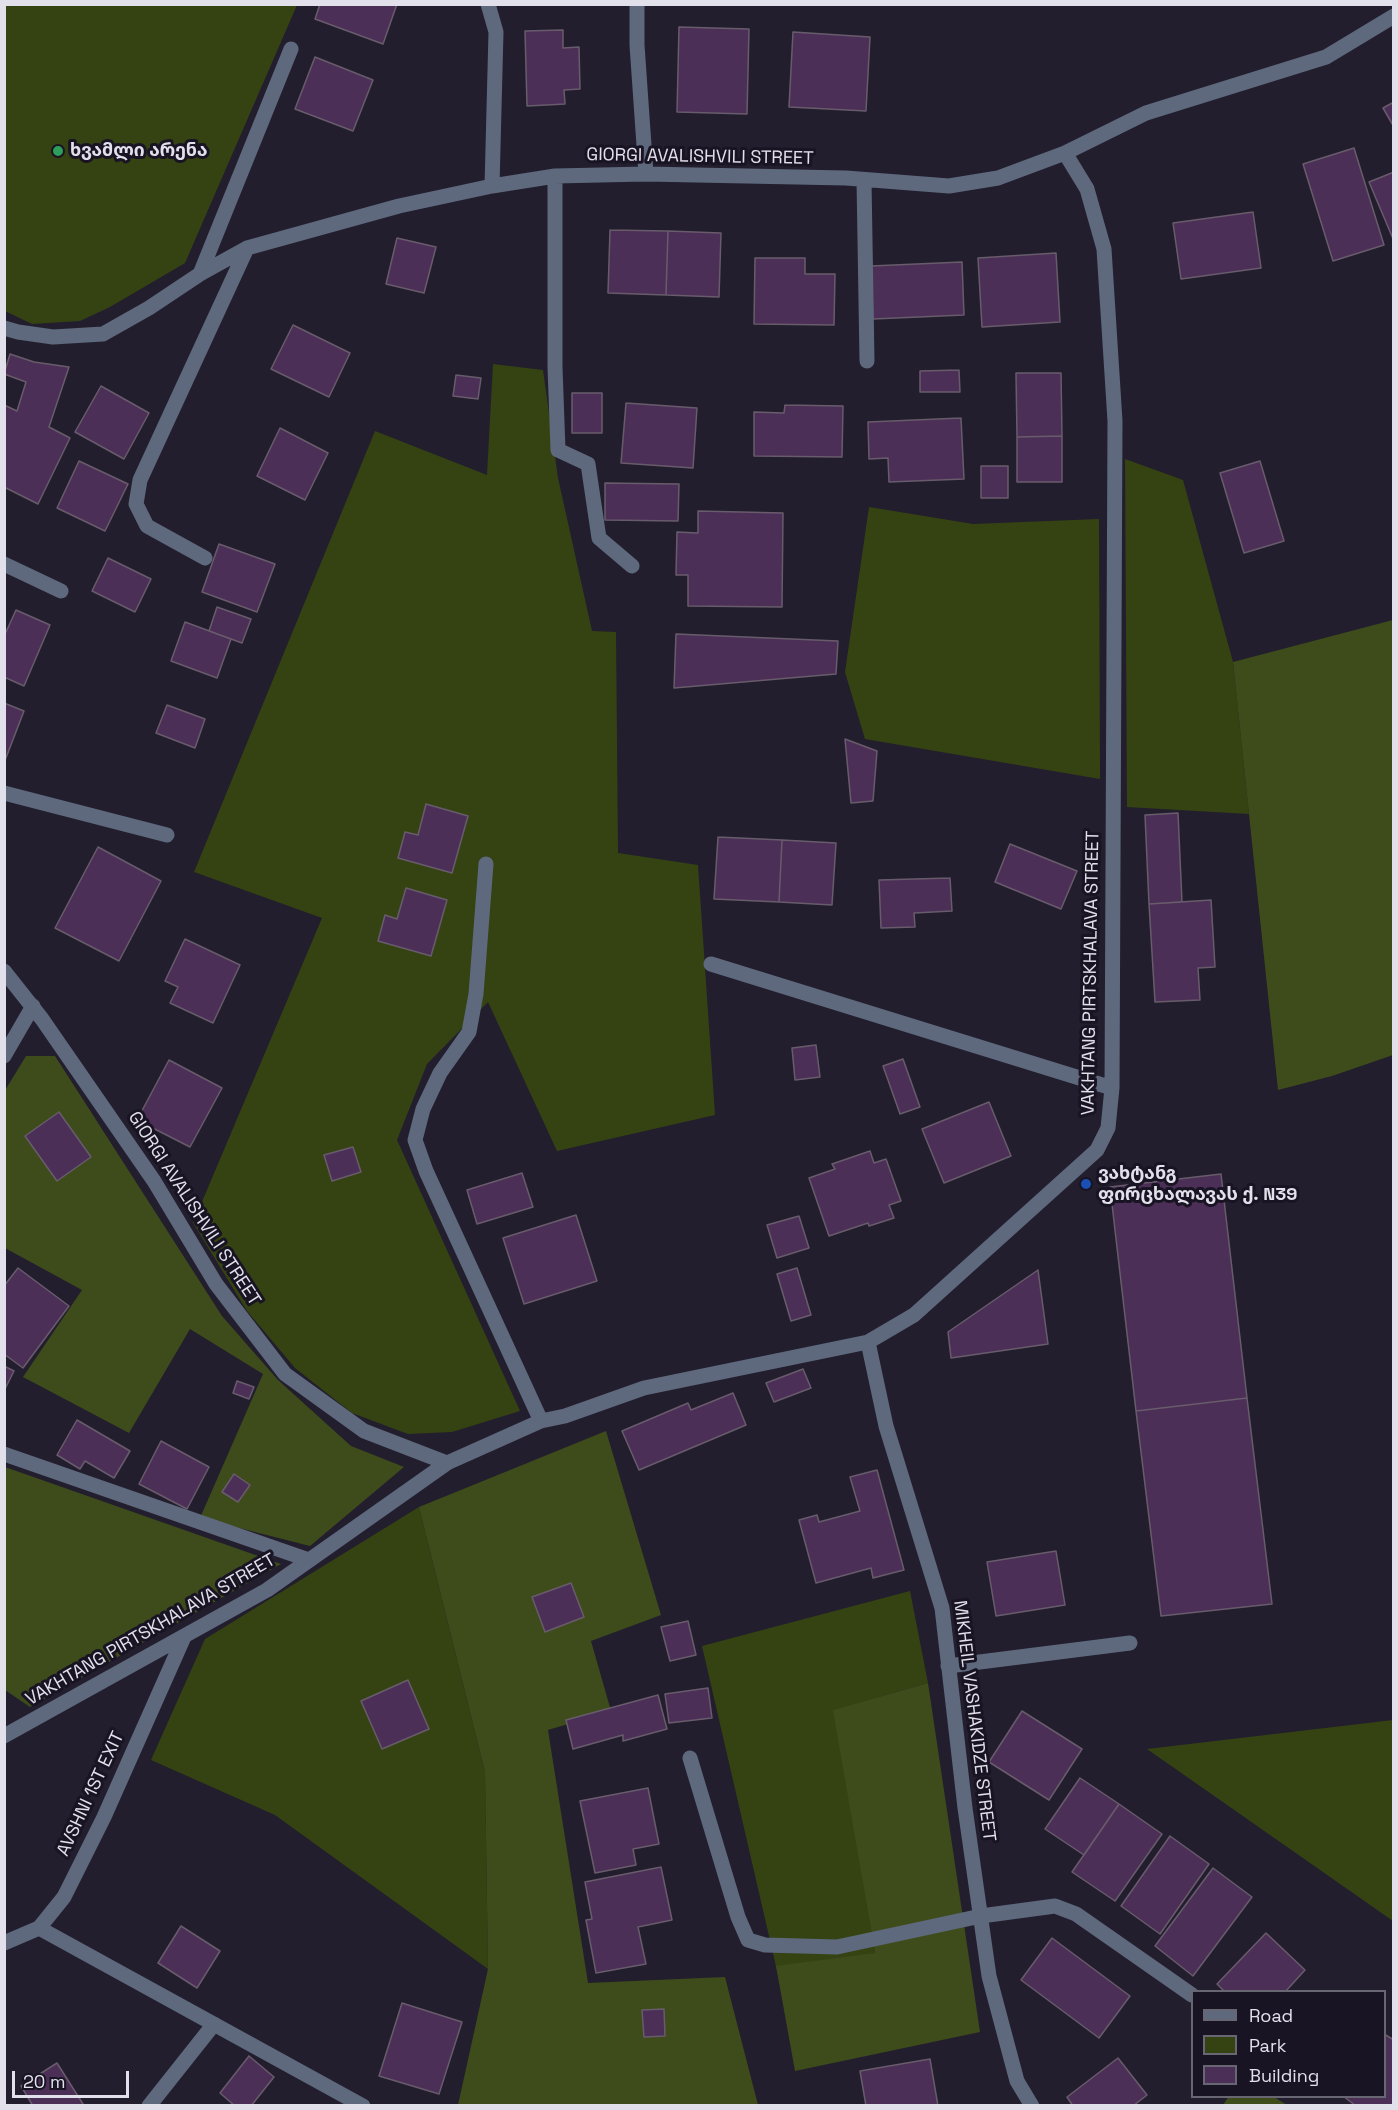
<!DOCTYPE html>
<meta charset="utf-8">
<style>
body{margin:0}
#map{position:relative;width:1398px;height:2110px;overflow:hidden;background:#221e2d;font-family:"Space Grotesk",sans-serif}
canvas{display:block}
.frame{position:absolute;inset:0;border:6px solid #e2e0eb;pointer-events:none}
.legend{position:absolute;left:1191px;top:1990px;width:195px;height:108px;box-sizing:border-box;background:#191423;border:2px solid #696673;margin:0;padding:8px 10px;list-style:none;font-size:18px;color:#e2e0eb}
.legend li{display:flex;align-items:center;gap:12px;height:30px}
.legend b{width:30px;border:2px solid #696673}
.scale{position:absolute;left:12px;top:2071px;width:117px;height:27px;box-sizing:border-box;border:3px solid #e2e0eb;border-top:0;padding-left:8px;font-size:18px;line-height:21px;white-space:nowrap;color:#e2e0eb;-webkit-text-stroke:4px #191423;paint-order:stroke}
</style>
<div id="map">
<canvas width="1398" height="2110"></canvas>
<div class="frame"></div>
<ul class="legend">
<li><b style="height:8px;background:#5e697d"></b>Road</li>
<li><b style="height:16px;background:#354313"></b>Park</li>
<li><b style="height:16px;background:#4c2f56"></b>Building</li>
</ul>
<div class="scale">20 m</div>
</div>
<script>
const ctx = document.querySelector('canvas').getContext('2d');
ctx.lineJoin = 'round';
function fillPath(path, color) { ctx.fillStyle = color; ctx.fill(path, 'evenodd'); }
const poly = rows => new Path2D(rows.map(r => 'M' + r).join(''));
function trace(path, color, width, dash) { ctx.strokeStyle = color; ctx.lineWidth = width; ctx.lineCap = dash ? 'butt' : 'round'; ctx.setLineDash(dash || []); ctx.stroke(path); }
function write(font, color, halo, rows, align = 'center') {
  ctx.font = font + ' "Space Grotesk","Noto Sans Georgian",sans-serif'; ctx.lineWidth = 6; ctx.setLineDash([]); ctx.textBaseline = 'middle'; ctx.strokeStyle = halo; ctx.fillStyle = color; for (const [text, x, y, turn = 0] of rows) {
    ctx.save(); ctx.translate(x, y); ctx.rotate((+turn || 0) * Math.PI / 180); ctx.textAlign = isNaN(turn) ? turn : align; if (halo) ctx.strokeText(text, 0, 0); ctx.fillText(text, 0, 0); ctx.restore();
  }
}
fillPath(poly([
 [4,5,297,5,185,263,110,307,80,321,32,324,5,311],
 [493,364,543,370,558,478,592,631,616,632,618,853,698,865,715,1115,557,1151,488,1002,427,1064,397,1140,520,1411,452,1432,408,1434,352,1413,295,1368,247,1311,193,1223,322,918,194,872,375,431,487,475],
 [1125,459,1183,480,1233,662,1249,814,1127,807],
 [869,507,973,524,1099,519,1100,779,865,739,845,672],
 [419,1507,485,1772,488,1969,275,1815,151,1760,205,1639],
 [910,1591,928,1683,834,1710,875,1953,778,1975,702,1646],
 [1393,1720,1393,1921,1147,1749]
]), '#354313');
fillPath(poly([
 [1393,620,1393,1055,1332,1076,1278,1090,1233,662],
 [26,1056,55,1056,222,1316,278,1380,351,1446,404,1467,310,1546,200,1518,263,1374,190,1329,129,1433,23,1377,82,1290,5,1248,4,1092],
 [606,1431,661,1615,591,1641,611,1711,548,1730,588,1983,725,1977,758,2105,458,2105,488,1969,485,1772,419,1507],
 [4,1467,5,1467,281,1564,30,1707,5,1690],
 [928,1683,980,2032,795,2071,776,1966,875,1953,833,1710],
 [1229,2096,1274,2097,1287,2105,1223,2105]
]), '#3e4c1b');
const building = poly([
 [320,4,397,4,383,44,315,19,320,4],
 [679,27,749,29,747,114,677,112,679,27],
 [563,30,563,48,579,47,580,89,564,90,565,104,527,106,525,31,563,30],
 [793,32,870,37,866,111,789,107,793,32],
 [315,57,373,80,353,131,295,109,315,57],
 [1394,102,1394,127,1383,108,1394,102],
 [1354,148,1384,245,1333,261,1303,164,1354,148],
 [1394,172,1394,241,1369,182,1394,172],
 [1253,212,1261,268,1181,279,1173,223,1253,212],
 [610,230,668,231,666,295,608,293,610,230],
 [668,231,721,233,719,297,666,295,668,231],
 [397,238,436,247,424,293,386,284,397,238],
 [1056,253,1060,322,982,327,978,258,1056,253],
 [755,258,805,258,805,274,835,274,834,325,754,324,755,258],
 [962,262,964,315,873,319,871,266,962,262],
 [293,325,350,353,329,397,271,369,293,325],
 [10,354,34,362,69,367,49,427,70,438,38,504,4,487,4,405,17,411,26,382,4,374,10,354],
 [959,370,960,392,920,392,920,371,959,370],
 [1016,373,1061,373,1062,436,1017,437,1016,373],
 [456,375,481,378,478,399,453,396,456,375],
 [101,386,149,413,124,459,75,432,101,386],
 [572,393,602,393,602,433,572,433,572,393],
 [626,403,697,408,693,468,621,463,626,403],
 [785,405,843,406,842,457,754,456,754,412,784,413,785,405],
 [961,418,964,479,889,482,888,458,869,459,868,422,961,418],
 [280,428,328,453,305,500,257,476,280,428],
 [1062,436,1062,482,1017,482,1017,437,1062,436],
 [79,461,128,484,105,531,57,508,79,461],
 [1260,461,1284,541,1244,553,1220,473,1260,461],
 [981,466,1008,466,1008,498,981,498,981,466],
 [605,483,679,484,678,521,605,520,605,483],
 [698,511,783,513,782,607,688,606,688,575,676,575,677,532,698,533,698,511],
 [219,544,275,564,257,612,202,592,219,544],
 [108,558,151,579,135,612,92,591,108,558],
 [217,607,251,619,242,643,209,631,217,607],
 [16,610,50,625,24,686,4,677,4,631,6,632,16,610],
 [185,622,231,639,217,678,171,661,185,622],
 [676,634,838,641,836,674,674,688,676,634],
 [4,703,24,711,4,763,4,703],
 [167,705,205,719,195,748,156,733,167,705],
 [845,739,877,751,873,801,851,803,845,739],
 [426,804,468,816,452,873,398,858,405,832,418,835,426,804],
 [1178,813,1182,902,1149,904,1145,815,1178,813],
 [718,837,782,840,779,902,714,899,718,837],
 [782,840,836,843,832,905,779,902,782,840],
 [1010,844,1077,871,1061,909,995,882,1010,844],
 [98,847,161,881,119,961,55,928,98,847],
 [950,878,952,911,914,913,915,927,881,928,879,880,950,878],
 [406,888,447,900,431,956,378,941,385,915,397,919,406,888],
 [1211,900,1215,967,1198,968,1200,1000,1155,1002,1149,904,1211,900],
 [185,939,240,965,213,1023,170,1003,178,987,165,981,185,939],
 [816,1045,820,1077,795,1080,792,1048,816,1045],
 [903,1059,920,1107,900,1114,883,1066,903,1059],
 [169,1060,222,1088,190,1147,137,1120,169,1060],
 [989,1102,1011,1156,944,1183,922,1129,989,1102],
 [59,1112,91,1157,57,1181,25,1136,59,1112],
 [353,1147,361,1172,332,1181,324,1155,353,1147],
 [870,1151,874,1163,886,1159,901,1201,889,1205,894,1218,869,1226,868,1223,829,1236,809,1178,835,1169,832,1164,870,1151],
 [522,1173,533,1207,477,1224,467,1190,522,1173],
 [1221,1174,1247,1398,1136,1411,1110,1187,1221,1174],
 [576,1215,597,1281,524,1304,503,1238,576,1215],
 [799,1216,809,1248,777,1258,767,1225,799,1216],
 [18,1268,69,1306,23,1368,4,1354,4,1286,18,1268],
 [797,1268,811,1315,791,1321,777,1274,797,1268],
 [1038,1270,1048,1344,951,1358,948,1332,1038,1270],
 [4,1366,14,1371,4,1391,4,1366],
 [803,1369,811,1388,774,1402,766,1383,803,1369],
 [237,1381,254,1387,249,1399,233,1393,237,1381],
 [733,1393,746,1425,639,1470,622,1431,688,1403,691,1410,733,1393],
 [1247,1398,1272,1604,1161,1616,1136,1411,1247,1398],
 [77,1420,130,1451,114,1478,85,1461,80,1469,57,1455,77,1420],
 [161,1441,209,1467,187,1509,139,1484,161,1441],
 [877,1470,904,1570,873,1578,871,1568,816,1583,799,1520,817,1515,819,1522,860,1511,850,1477,877,1470],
 [234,1474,250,1485,238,1502,222,1492,234,1474],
 [1056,1551,1065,1605,996,1616,987,1562,1056,1551],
 [571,1583,584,1617,545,1632,532,1597,571,1583],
 [688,1621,696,1655,670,1661,661,1627,688,1621],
 [408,1680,429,1729,382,1749,361,1701,408,1680],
 [708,1688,712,1718,669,1723,665,1694,708,1688],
 [658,1695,667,1729,623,1741,623,1735,573,1749,566,1720,658,1695],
 [1022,1711,1082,1749,1049,1800,989,1762,1022,1711],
 [1080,1778,1119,1804,1084,1855,1045,1829,1080,1778],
 [648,1788,659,1844,633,1849,636,1865,595,1873,580,1801,648,1788],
 [1119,1804,1162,1834,1115,1901,1072,1872,1119,1804],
 [1170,1836,1209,1864,1160,1934,1121,1906,1170,1836],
 [661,1867,672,1920,638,1927,646,1964,596,1973,586,1920,592,1919,585,1882,661,1867],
 [1213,1868,1252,1897,1193,1976,1155,1946,1213,1868],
 [181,1926,220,1951,197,1988,158,1963,181,1926],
 [1266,1933,1305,1970,1285,1992,1225,1992,1217,1984,1266,1933],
 [1052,1938,1130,1996,1099,2038,1021,1980,1052,1938],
 [402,2003,462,2022,439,2094,379,2076,402,2003],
 [664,2009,665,2036,644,2037,642,2010,664,2009],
 [1384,2034,1394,2040,1394,2106,1356,2106,1343,2096,1384,2096,1384,2034],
 [249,2056,274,2077,251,2106,235,2106,220,2093,249,2056],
 [1118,2058,1147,2095,1133,2106,1073,2106,1067,2097,1118,2058],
 [930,2059,938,2106,866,2106,860,2071,930,2059],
 [57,2063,83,2104,80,2106,33,2106,21,2086,57,2063]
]);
fillPath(building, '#4c2f56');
trace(building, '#685c6c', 1.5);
trace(poly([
 [488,4,496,32,492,186],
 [637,4,637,45,646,174],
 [555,176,555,367,558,450,588,464,599,538,632,566],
 [864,180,867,361],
 [200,274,291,49],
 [4,328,18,332,53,337,103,334,149,308,200,274,247,248,399,206,492,186,555,176,646,174,846,178,949,186,998,178,1065,153,1146,113,1326,57,1394,16],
 [205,558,147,526,136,504,140,480,247,248],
 [4,564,61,591],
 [4,793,167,835],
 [486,864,476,994,469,1032,440,1073,423,1109,415,1140,426,1171,541,1421],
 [711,964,1112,1088],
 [4,971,42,1019,154,1181,216,1284,285,1374,364,1431,447,1463],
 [4,1056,33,1006],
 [868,1342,886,1426,942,1608,965,1808,989,1976,1017,2081,1032,2106],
 [4,1454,309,1560],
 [948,1666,1130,1643],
 [4,1736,267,1590,447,1463,541,1421,565,1416,644,1388,868,1342,914,1315,1097,1150,1108,1128,1112,1088,1115,421,1104,249,1087,189,1065,153],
 [690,1758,738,1917,748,1940,765,1945,837,1947,981,1916,1055,1906,1076,1914,1192,1995],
 [39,1928,363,2106],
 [4,1943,39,1928,64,1897,104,1817,184,1637],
 [149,2106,214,2024]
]), '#5e697d', 15);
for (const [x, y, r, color] of [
 [58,151,6,"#2e9e5b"],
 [1086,1184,6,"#1a4fb4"]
]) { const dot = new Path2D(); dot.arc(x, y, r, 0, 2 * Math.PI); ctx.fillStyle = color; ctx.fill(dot); trace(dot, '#191423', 2); }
write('bold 18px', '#e2e0eb', '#191423', [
 ["ხვამლი არენა",70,151],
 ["ვახტანგ",1098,1174],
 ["ფირცხალავას ქ. N39",1098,1195]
], 'left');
write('18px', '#e2e0eb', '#191423', [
 ["GIORGI AVALISHVILI STREET",700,157,1],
 ["VAKHTANG PIRTSKHALAVA STREET",1091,973,-89],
 ["GIORGI AVALISHVILI STREET",194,1209,57],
 ["VAKHTANG PIRTSKHALAVA STREET",151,1630,-30],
 ["MIKHEIL VASHAKIDZE STREET",974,1721,83],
 ["AVSHNI 1ST EXIT",91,1794,-65]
]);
</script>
